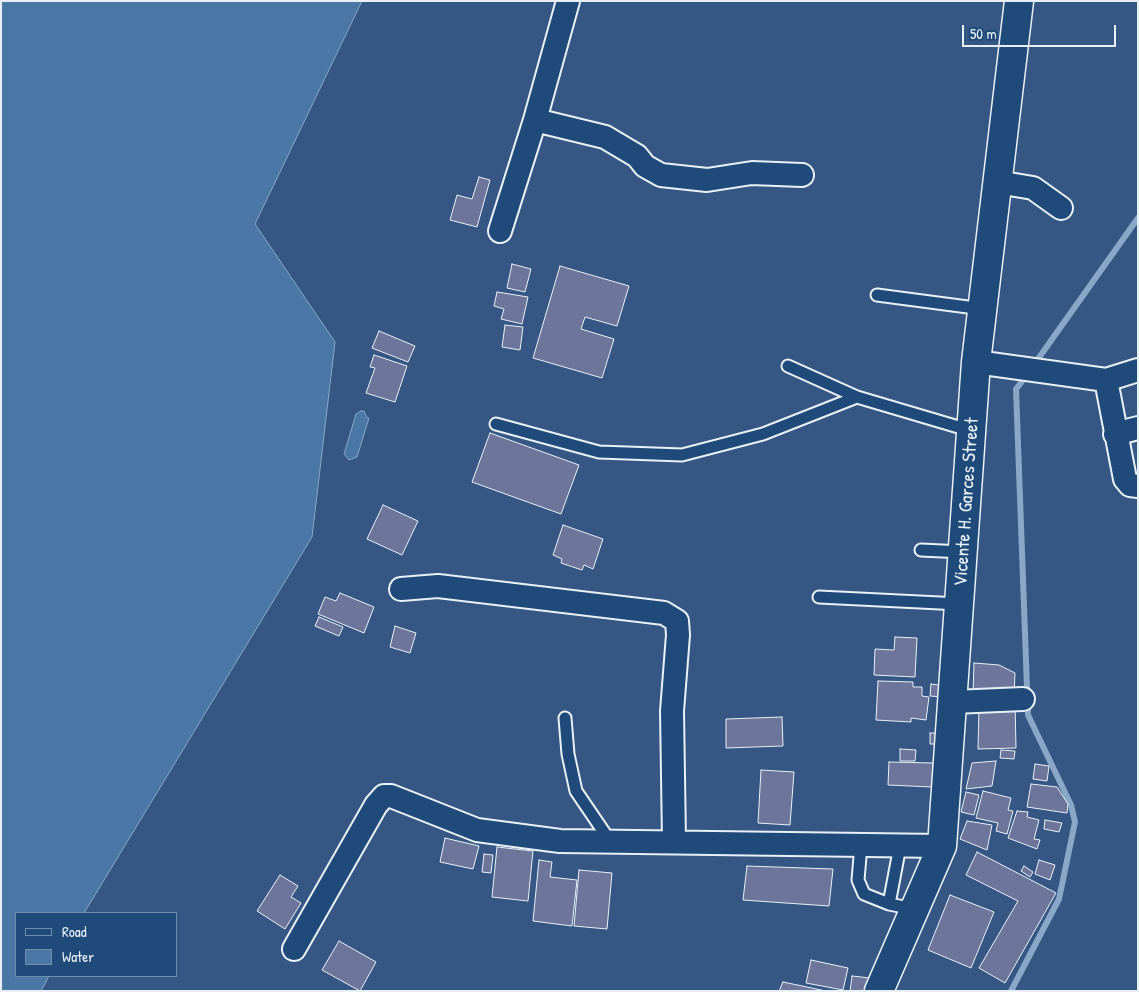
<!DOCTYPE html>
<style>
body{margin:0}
#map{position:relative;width:1139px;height:992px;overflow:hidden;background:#365784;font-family:"Patrick Hand",sans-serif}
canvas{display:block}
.frame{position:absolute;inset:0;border:2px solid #e8f1f8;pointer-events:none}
.legend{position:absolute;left:15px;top:912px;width:162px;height:65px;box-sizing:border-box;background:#1f4a7a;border:1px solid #6f8dac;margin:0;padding:6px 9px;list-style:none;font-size:15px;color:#e8f1f8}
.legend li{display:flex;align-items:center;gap:10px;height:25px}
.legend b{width:25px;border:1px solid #6f8dac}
.scale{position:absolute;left:962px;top:25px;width:154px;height:22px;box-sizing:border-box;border:2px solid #e8f1f8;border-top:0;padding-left:6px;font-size:15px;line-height:18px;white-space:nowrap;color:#e8f1f8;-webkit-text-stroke:4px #1f4a7a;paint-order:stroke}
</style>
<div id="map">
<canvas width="1139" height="992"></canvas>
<div class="frame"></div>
<ul class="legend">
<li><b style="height:6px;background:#1f4a7a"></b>Road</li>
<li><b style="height:14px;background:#4a77a6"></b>Water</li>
</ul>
<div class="scale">50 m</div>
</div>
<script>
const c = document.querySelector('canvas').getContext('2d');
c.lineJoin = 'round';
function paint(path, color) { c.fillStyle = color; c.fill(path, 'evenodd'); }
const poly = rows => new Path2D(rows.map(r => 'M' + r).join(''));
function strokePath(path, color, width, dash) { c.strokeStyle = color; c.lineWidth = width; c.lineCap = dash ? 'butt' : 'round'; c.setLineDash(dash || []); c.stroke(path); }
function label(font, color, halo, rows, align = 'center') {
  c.font = font + ' "Patrick Hand",sans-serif'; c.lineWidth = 4; c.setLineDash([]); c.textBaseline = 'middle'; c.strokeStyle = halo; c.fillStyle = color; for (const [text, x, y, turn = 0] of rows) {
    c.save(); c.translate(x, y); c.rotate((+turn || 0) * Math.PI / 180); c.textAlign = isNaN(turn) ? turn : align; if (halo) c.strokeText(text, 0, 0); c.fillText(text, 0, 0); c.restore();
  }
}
const water = poly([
 [1,1,362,1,255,224,335,342,312,537,84,913,16,913,16,976,49,976,41,991,1,991,1,1],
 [361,411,364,411,367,418,369,418,357,457,349,460,344,454,356,414,361,411]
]);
const stream = poly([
 [1038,359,1138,218],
 [1011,991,1059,899,1075,822,1071,805,1028,715,1016,389,1027,375]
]);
const building = poly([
 [479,177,490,180,477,227,450,220,457,195,472,199,479,177],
 [512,264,531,269,525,292,507,288,512,264],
 [560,266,629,286,617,326,585,317,581,329,614,339,602,378,533,358,560,266],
 [497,292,528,297,522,324,501,319,504,309,494,306,497,292],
 [505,325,523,327,520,350,502,347,505,325],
 [379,331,415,346,408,362,372,348,379,331],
 [374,355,407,366,395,402,366,393,375,368,370,367,374,355],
 [490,433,579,465,561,514,472,482,490,433],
 [383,505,418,521,402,555,367,539,383,505],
 [563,525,603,539,593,569,584,565,582,570,561,563,562,559,553,555,563,525],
 [340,593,374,607,364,633,318,614,325,597,336,601,340,593],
 [319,617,343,627,339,636,315,626,319,617],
 [395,626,416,633,410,653,390,647,395,626],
 [895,637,917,638,915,677,874,675,875,649,894,650,895,637],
 [974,663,999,665,1015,673,1014,696,973,695,974,663],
 [878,681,913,682,913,687,922,687,922,696,929,697,926,720,911,718,911,722,876,720,878,681],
 [931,684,945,686,944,697,930,696,931,684],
 [1015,702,1016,748,978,749,979,709,1015,702],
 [782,717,783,746,726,748,726,719,782,717],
 [930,733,937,733,936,744,930,744,930,733],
 [900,749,916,750,915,761,900,761,900,749],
 [1001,750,1015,751,1014,759,1000,758,1001,750],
 [996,761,992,786,966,789,972,763,996,761],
 [889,762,933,763,932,787,888,785,889,762],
 [1035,764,1049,766,1047,781,1033,779,1035,764],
 [761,770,794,772,790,825,758,823,761,770],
 [1031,784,1057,787,1068,804,1067,813,1027,807,1031,784],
 [983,791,1011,798,1008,810,1013,811,1007,834,996,831,998,823,976,818,983,791],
 [966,792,979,795,974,815,961,812,966,792],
 [1017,811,1028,812,1027,817,1039,820,1034,839,1040,840,1037,849,1008,838,1017,811],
 [1045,820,1062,823,1059,832,1044,829,1045,820],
 [967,821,992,825,987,850,960,839,967,821],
 [445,838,479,846,473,869,440,862,445,838],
 [497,847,533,851,528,901,492,897,497,847],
 [977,852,1056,893,1005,983,979,968,1018,901,966,875,977,852],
 [484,854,493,855,491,873,482,872,484,854],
 [539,860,552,862,550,877,577,880,572,926,533,921,539,860],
 [1039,860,1055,865,1050,880,1035,874,1039,860],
 [747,866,833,869,829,906,743,900,747,866],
 [1024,866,1033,872,1030,877,1021,871,1024,866],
 [579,870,612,873,607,929,574,926,579,870],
 [280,875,298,886,291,897,301,903,285,929,257,911,280,875],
 [950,895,994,912,971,968,928,950,950,895],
 [339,941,376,962,360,991,322,970,339,941],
 [811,960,848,968,843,990,806,983,811,960],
 [852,976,870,978,868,991,850,991,852,976],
 [783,982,826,991,779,991,783,982]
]);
const service = poly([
 [877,295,983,309],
 [788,366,857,397,972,431],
 [496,424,599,452,682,455,763,434,857,397],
 [921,550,963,552],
 [819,597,960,604],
 [565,718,568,754,576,791,610,841],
 [861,845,858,880,864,894,889,904,914,909],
 [889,904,900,846]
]);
const minor = poly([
 [535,120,568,1],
 [997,182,1033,188,1061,208],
 [500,231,535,120,605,137,637,156,645,166,661,175,707,180,752,173,802,175],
 [976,362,1106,380,1138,370],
 [1106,380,1125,479,1130,485,1138,486],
 [1115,434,1138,428],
 [401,589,438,586,664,613,677,621,678,635,672,711,674,841],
 [953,702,1023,699],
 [294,949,376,805,384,796,391,796,477,830,560,841,942,846]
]);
const tertiary = poly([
 [879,991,942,846,976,362,1019,1]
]);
const streetNames = [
 ["Vicente H. Garces Street",967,502,-86]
];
paint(water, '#4a77a6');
strokePath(water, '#89a8c7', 1);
strokePath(stream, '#89a8c7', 6);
paint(building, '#6d759b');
strokePath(building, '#e8f1f8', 1);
strokePath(service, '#e8f1f8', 15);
strokePath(minor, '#e8f1f8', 26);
strokePath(tertiary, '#e8f1f8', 31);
strokePath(service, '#1f4a7a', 11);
strokePath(minor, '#1f4a7a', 22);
strokePath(tertiary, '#1f4a7a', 28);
label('19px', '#e8f1f8', '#1f4a7a', streetNames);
</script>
